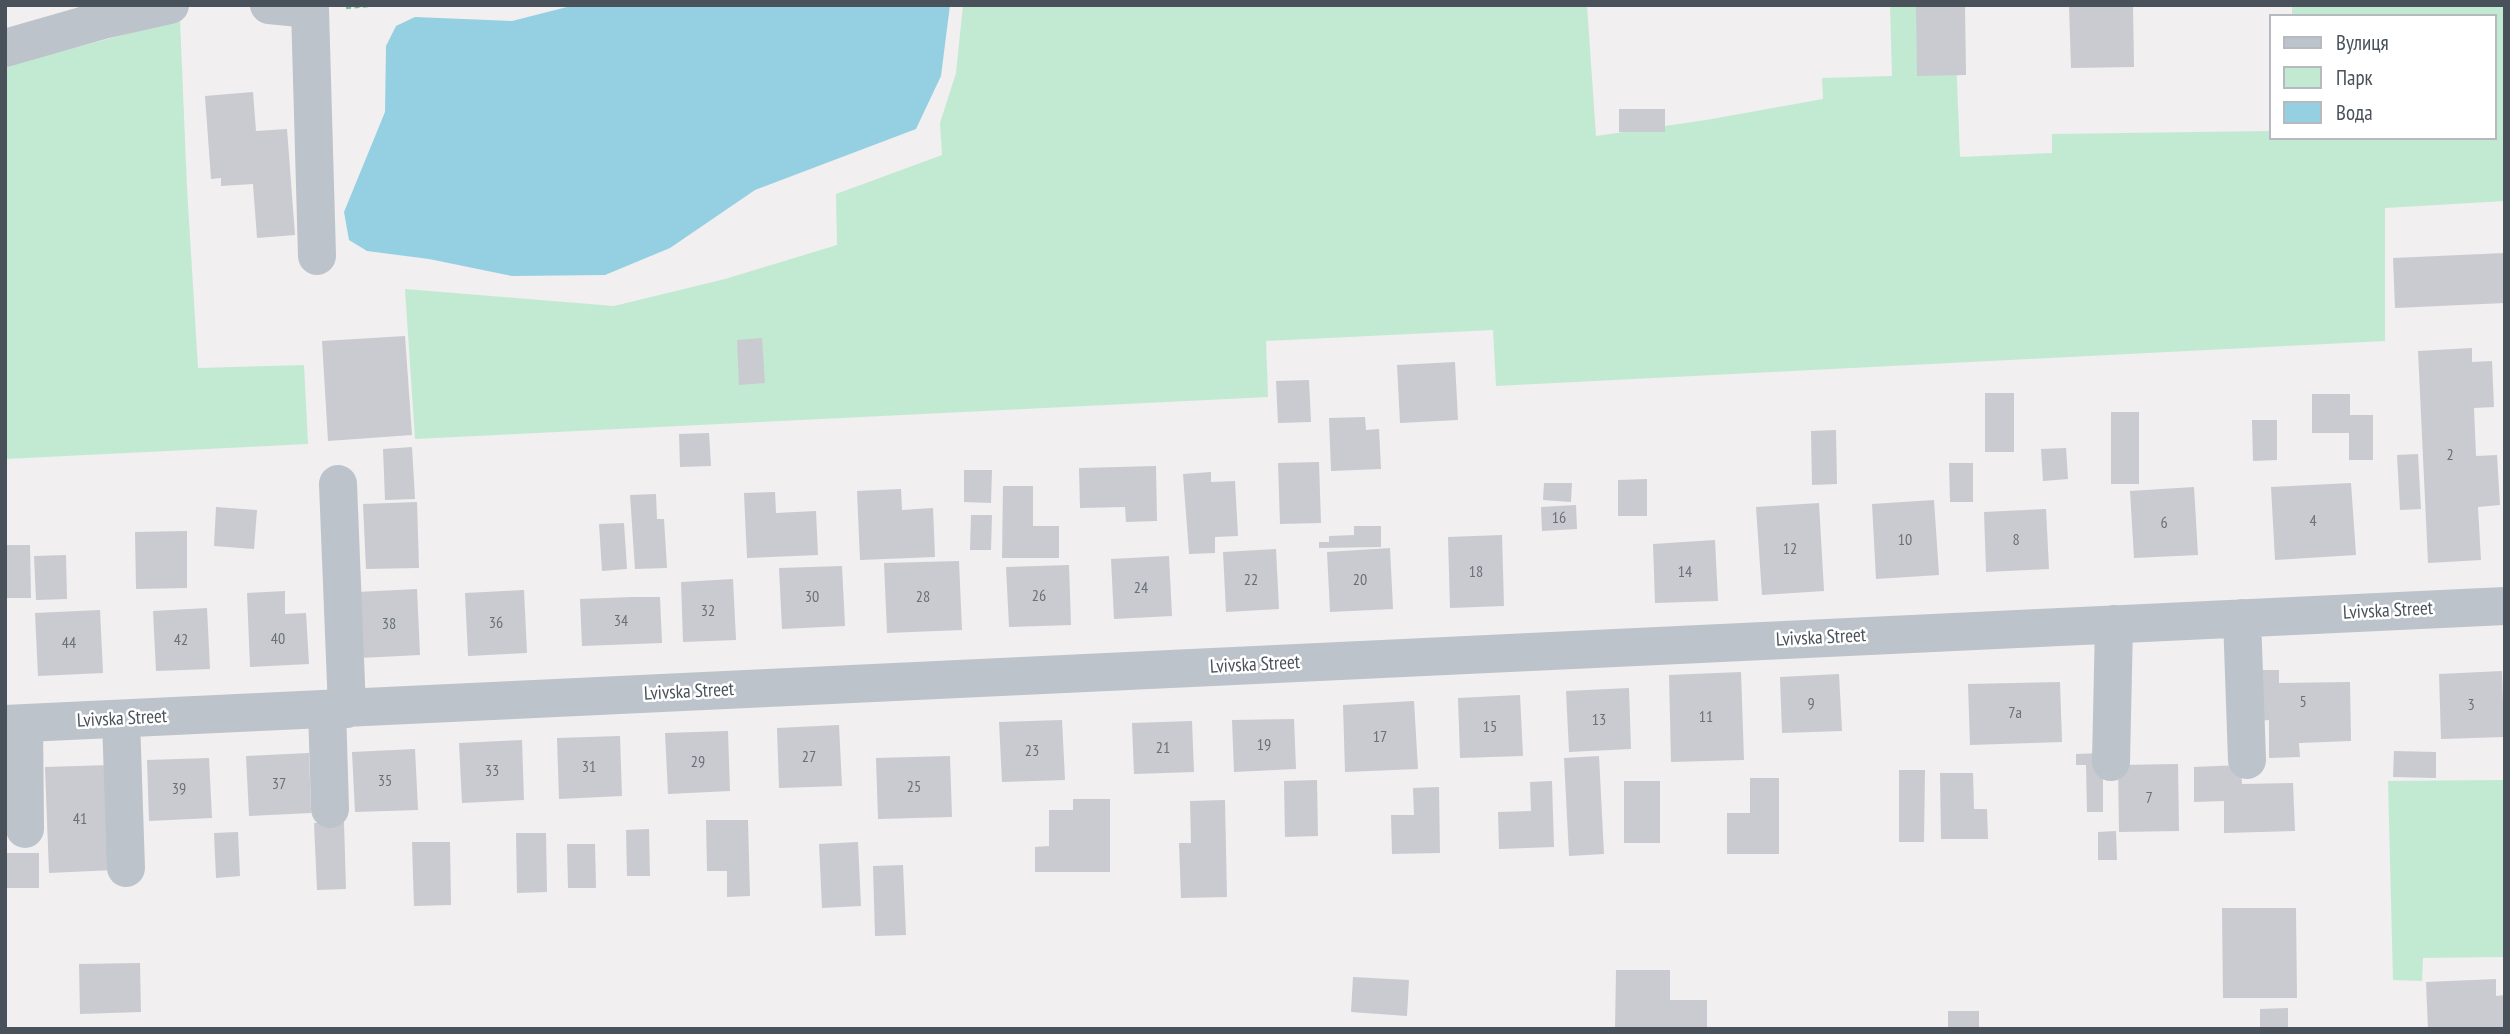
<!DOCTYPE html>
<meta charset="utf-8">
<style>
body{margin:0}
#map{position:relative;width:2510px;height:1034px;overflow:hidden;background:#f1efef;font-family:"PT Sans Narrow",sans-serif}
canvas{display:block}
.frame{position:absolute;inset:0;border:7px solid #49515a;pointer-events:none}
.legend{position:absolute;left:2269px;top:14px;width:228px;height:126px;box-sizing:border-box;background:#fff;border:2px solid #b6b9bd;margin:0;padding:9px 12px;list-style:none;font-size:21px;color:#49515a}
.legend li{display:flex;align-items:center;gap:14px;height:35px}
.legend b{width:35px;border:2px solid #b6b9bd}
</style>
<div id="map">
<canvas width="2510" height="1034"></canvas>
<div class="frame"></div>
<ul class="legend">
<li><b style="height:9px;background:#bcc3ca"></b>Вулиця</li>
<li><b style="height:19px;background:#c2ead2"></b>Парк</li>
<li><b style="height:19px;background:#94d0e2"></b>Вода</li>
</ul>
</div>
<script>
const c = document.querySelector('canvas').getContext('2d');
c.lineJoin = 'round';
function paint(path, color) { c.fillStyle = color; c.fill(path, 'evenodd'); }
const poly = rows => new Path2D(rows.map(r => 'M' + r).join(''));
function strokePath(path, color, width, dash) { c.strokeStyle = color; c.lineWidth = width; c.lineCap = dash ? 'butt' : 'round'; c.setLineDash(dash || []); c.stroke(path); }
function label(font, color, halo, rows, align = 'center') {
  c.font = font + ' "PT Sans Narrow",sans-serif'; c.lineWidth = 5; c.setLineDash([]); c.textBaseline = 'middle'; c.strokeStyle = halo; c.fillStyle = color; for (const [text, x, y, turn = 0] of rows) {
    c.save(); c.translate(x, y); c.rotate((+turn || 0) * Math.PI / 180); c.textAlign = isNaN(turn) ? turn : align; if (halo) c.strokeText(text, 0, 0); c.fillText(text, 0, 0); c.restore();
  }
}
const green = poly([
 [963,5,1587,5,1596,136,1706,120,1823,99,1822,78,1892,76,1890,5,1954,5,1960,157,2052,153,2052,134,2270,131,2270,138,2494,138,2494,16,2292,16,2292,5,2505,5,2505,201,2385,208,2385,341,1496,386,1493,330,1266,341,1268,397,415,439,405,289,614,306,725,279,837,245,836,194,942,155,940,123,956,73],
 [180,20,187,188,198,368,304,365,308,444,5,459,5,66],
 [2505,780,2505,968,2503,957,2423,958,2422,981,2393,980,2388,781]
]);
const water = poly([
 [575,5,950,5,941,76,916,129,755,190,670,248,605,275,512,276,429,259,367,251,349,240,344,212,385,112,386,46,396,26,415,17,512,21]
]);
const building = poly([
 [1916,5,1965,5,1966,75,1917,76],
 [2069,5,2133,5,2134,67,2071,68],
 [253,92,256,131,287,129,295,235,257,238,253,184,221,186,221,178,211,179,205,96],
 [1619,109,1665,109,1665,132,1619,132],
 [2505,253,2505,303,2395,308,2393,258],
 [405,336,412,435,328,441,322,341],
 [762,338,765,383,739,385,737,340],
 [2472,348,2472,362,2492,361,2494,407,2474,408,2476,456,2497,455,2500,505,2478,507,2481,560,2428,563,2418,351],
 [1455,362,1458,420,1400,423,1397,365],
 [1309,380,1311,422,1278,423,1276,381],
 [1985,393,2014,393,2014,452,1985,452],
 [2312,394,2350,394,2350,415,2373,415,2373,460,2349,460,2349,433,2312,433],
 [2111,412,2139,412,2139,484,2111,484],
 [1365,417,1366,430,1379,429,1381,469,1331,471,1329,418],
 [2252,420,2277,420,2277,460,2253,461],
 [1836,430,1837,484,1812,485,1811,431],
 [709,433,711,466,680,467,679,434],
 [412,447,415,499,385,500,383,449],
 [2066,448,2068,479,2043,481,2041,449],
 [2418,454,2421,509,2400,510,2397,455],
 [1319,462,1321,523,1280,524,1278,463],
 [1949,463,1973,463,1973,502,1950,502],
 [1156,466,1157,521,1126,522,1125,507,1080,508,1079,468],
 [964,470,992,470,991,503,964,502],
 [1211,472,1211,482,1235,481,1238,536,1215,537,1215,553,1189,554,1183,474],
 [1647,479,1647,516,1618,516,1618,480],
 [1544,483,1572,483,1571,502,1543,500],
 [2351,483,2356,555,2275,560,2271,487],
 [1003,486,1033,486,1033,526,1059,526,1059,558,1002,558],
 [2194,487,2198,555,2134,558,2130,491],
 [901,489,902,510,933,508,935,557,860,560,857,491],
 [775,492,776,513,816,511,818,555,747,558,744,493],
 [656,494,657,519,664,519,667,568,635,569,630,495],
 [1934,500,1939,575,1876,579,1872,504],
 [417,502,419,568,366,569,363,504],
 [1819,503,1824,591,1762,595,1756,507],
 [1576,505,1577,529,1542,531,1541,507],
 [216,507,257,510,254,549,214,546],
 [2046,509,2049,569,1986,572,1984,512],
 [971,515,992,515,991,550,970,550],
 [624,523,627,569,602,571,599,524],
 [1354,526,1381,526,1381,547,1319,548,1319,542,1329,542,1329,536,1354,535],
 [187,531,187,588,136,589,135,532],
 [1502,535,1504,606,1450,608,1448,537],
 [1715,540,1718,601,1655,603,1653,544],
 [5,545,30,545,31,598,5,598],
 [1390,548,1393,609,1330,612,1327,552],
 [1276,549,1279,609,1226,612,1223,552],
 [66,555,67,599,36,600,34,556],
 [1169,556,1172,616,1114,619,1111,559],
 [959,561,962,630,887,633,884,563],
 [1069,565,1071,625,1009,627,1006,567],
 [842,566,845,626,782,629,779,568],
 [733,579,736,640,683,642,681,582],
 [417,589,420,655,360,658,357,592],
 [524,590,527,653,468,656,465,593],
 [285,591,285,614,306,613,309,664,250,667,247,593],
 [632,597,660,597,662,643,582,646,580,599],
 [207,608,210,669,156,671,153,611],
 [100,610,103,673,38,676,35,613],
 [2256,670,2279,670,2279,683,2350,682,2351,741,2299,743,2300,757,2269,758,2269,720,2257,721],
 [2502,671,2504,737,2441,739,2439,674],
 [1741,672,1744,760,1671,762,1669,675],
 [1839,674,1842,731,1782,733,1780,677],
 [2060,682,2062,742,1970,745,1968,684],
 [1629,688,1631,749,1569,752,1566,691],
 [1520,695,1523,756,1460,758,1458,698],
 [1414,701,1418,769,1345,772,1343,705],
 [1294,719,1296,769,1234,772,1232,720],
 [1062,720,1065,780,1002,782,999,722],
 [1192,721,1194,772,1134,774,1132,723],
 [839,725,842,786,779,788,777,728],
 [728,731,730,791,668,794,665,733],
 [620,736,622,796,559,799,557,738],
 [522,740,524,800,462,803,459,743],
 [415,749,418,810,355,812,352,752],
 [2394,751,2436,752,2436,778,2393,777],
 [309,753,311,813,249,816,246,756],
 [2103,753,2103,812,2087,812,2086,765,2076,765,2076,754],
 [950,756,952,817,878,819,876,758],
 [1599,756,1604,854,1569,856,1564,758],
 [209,758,212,818,149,821,147,760],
 [2178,764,2179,831,2119,832,2118,765],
 [110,765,114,870,49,873,45,767],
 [2241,765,2242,784,2293,783,2295,831,2224,833,2224,801,2194,802,2194,767],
 [1899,770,1925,770,1924,842,1899,842],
 [1940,773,1973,773,1974,809,1987,809,1988,839,1941,839],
 [1750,778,1779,778,1779,854,1727,854,1727,813,1750,813],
 [1317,780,1318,836,1285,837,1284,781],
 [1552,781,1554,847,1499,849,1498,812,1531,811,1530,782],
 [1624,781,1660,781,1660,843,1624,843],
 [1439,787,1440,853,1392,854,1391,815,1414,815,1413,788],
 [1073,799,1110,799,1110,872,1035,872,1035,847,1049,846,1049,810,1073,810],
 [1225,800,1227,897,1181,898,1179,843,1191,843,1190,801],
 [706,820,748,820,750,896,727,897,727,871,707,871],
 [344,822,346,889,317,890,314,823],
 [649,829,650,876,627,876,626,830],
 [2116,831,2117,860,2098,860,2098,832],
 [238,832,240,876,216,878,214,833],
 [516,833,546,833,547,892,517,893],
 [412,842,450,842,451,905,414,906],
 [858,842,861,906,822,908,819,844],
 [567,844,595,844,596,888,568,888],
 [5,853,39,853,39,888,5,888],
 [903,865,906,935,875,936,873,866],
 [2222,908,2296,908,2297,998,2223,998],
 [140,963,141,1012,80,1014,79,964],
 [1616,970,1670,970,1670,1000,1707,1000,1707,1029,1615,1029],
 [1353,977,1409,980,1407,1016,1351,1012],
 [2496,979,2496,996,2505,995,2505,1029,2428,1029,2426,982],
 [2288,1008,2288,1029,2260,1029,2260,1009],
 [1948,1011,1979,1011,1979,1029,1948,1029]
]);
const path = poly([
 [346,7,369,5]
]);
const minor = poly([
 [269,5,310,9,317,256],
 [5,48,103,20,170,5],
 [338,484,347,709],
 [2242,618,2247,760],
 [327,709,330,809],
 [121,719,126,868],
 [24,723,25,829],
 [5,724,2505,606],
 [2111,762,2114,624]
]);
const numberNames = [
 ["2",2450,455],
 ["16",1559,518],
 ["4",2313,521],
 ["6",2164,523],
 ["10",1905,540],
 ["8",2016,540],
 ["12",1790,549],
 ["18",1476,572],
 ["14",1685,572],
 ["22",1251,580],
 ["20",1360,580],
 ["24",1141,588],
 ["26",1039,596],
 ["30",812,597],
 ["28",923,597],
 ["32",708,611],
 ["34",621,621],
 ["36",496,623],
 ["38",389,624],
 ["40",278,639],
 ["42",181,640],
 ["44",69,643],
 ["5",2303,702],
 ["9",1811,704],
 ["3",2471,705],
 ["7а",2015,713],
 ["11",1706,717],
 ["13",1599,720],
 ["15",1490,727],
 ["17",1380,737],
 ["19",1264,745],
 ["21",1163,748],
 ["23",1032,751],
 ["27",809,757],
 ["29",698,762],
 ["31",589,767],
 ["33",492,771],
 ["35",385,781],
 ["37",279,784],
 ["25",914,787],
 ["39",179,789],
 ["7",2149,798],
 ["41",80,819]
];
const streetNames = [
 ["Lvivska Street",2388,611,-3],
 ["Lvivska Street",1821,638,-3],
 ["Lvivska Street",1255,665,-3],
 ["Lvivska Street",689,692,-3],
 ["Lvivska Street",122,719,-3]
];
paint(green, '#c2ead2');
paint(water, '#94d0e2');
paint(building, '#c9cbd1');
strokePath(path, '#7ec4a3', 4.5, [5, 3.5]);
strokePath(minor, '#bcc3ca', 38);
label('16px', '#697078', null, numberNames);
label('19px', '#49515a', '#fff', streetNames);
</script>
